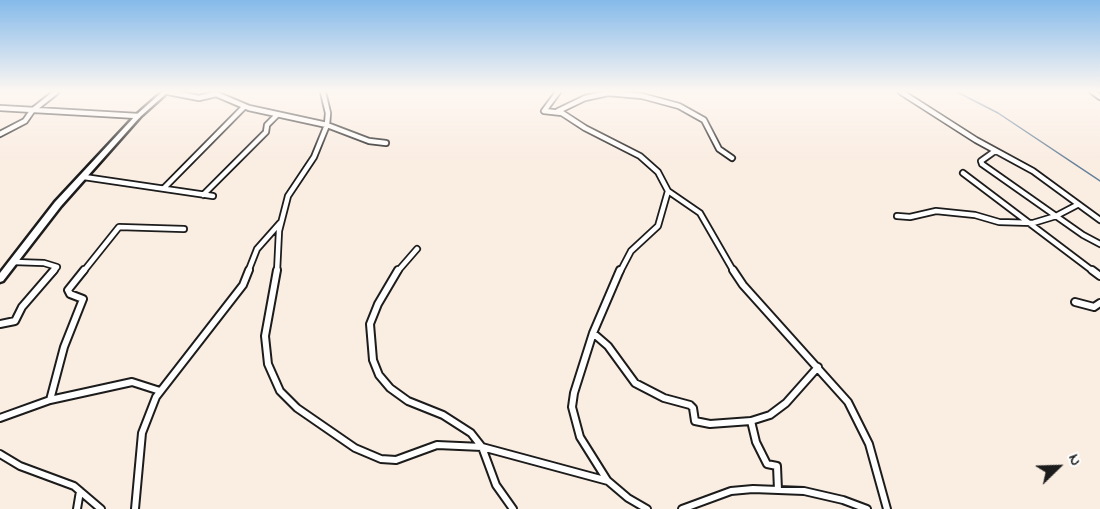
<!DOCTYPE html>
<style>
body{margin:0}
#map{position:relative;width:1100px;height:509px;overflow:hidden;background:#faede2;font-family:"Indie Flower",sans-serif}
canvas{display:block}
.north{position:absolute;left:1028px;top:437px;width:60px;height:60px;-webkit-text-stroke:4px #fff;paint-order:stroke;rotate:67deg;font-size:16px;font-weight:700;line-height:24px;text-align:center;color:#1c1c1c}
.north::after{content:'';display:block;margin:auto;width:21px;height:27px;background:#1c1c1c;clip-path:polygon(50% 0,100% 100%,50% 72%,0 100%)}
</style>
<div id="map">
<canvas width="1100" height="509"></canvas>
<div class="north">N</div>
</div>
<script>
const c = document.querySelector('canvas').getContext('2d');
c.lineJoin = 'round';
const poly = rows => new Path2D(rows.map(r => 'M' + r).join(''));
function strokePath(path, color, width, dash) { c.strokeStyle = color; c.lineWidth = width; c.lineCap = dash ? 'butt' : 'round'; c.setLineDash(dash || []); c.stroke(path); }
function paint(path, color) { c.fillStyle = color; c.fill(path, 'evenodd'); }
const stream = poly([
 [957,92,998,113,1100,181]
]);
const minorFar1 = poly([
 [168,92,199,98,216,94,249,108,327,125,369,141,386,143],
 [558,92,544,111,562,113,585,128,640,156,658,172,668,191,700,213,734,272],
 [901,92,976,140,1033,171,1100,220],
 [1093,92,1100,97],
 [0,108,138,116],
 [558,111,585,98,608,93,642,96,679,106,704,120,719,149,732,158],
 [0,134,25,121,32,111,56,92],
 [995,151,981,161,982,164,1083,235,1100,244],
 [963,173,1094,272],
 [84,177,213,196],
 [164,188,244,107],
 [203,195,266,132,267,125,277,115],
 [897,216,910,217,936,211,975,215,999,222,1033,223,1056,216,1077,205],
 [14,262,44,263,57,267,53,272],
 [83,272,119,227,184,229],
 [248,272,257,249,280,223],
 [277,272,279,231,288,196,314,157,327,125,328,113,323,92],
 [397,272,417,249],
 [620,272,631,251,658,226,668,191]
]);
const minor = poly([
 [277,270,265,336,268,364,280,391,297,408,355,448,381,459,396,460,437,445,482,447,608,481,628,498,647,509],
 [398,270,378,304,370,324,373,360,379,375,390,388,408,401,443,415,471,433,482,447,496,485,513,509],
 [733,270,743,285,848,402,869,444,887,509],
 [1092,270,1100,276],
 [1075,302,1094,307,1100,303],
 [0,324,15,321,22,307,54,270],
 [593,333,608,346,635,383,664,398,690,405,693,408,695,421,710,424,751,421,756,442,767,464,777,466,778,490],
 [50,400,132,382,160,391],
 [0,418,50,400,64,347,83,299,70,294,68,290,84,270],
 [751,421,770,415,786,403,818,367],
 [0,454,20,466,74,486,101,509],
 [607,480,580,437,572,407,574,393,593,333,620,270],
 [77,509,80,491],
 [135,509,142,433,156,397,243,285,249,270],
 [682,509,731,491,753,489,804,491,843,500,867,509]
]);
const secondary = poly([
 [162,92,168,92,140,117,61,206,3,281,0,282,0,273,55,202,136,115,162,92]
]);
strokePath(stream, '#63809a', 1.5);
strokePath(minorFar1, '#1c1c1c', 8);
strokePath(minor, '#1c1c1c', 10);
strokePath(secondary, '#1c1c1c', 5);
strokePath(minorFar1, '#fff', 4.5);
strokePath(minor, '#fff', 6);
paint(secondary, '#fff');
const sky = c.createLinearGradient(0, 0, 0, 163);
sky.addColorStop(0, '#85baea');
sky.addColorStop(0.56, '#fdf7f2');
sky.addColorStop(1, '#fdf7f200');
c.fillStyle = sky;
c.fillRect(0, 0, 1100, 163);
</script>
